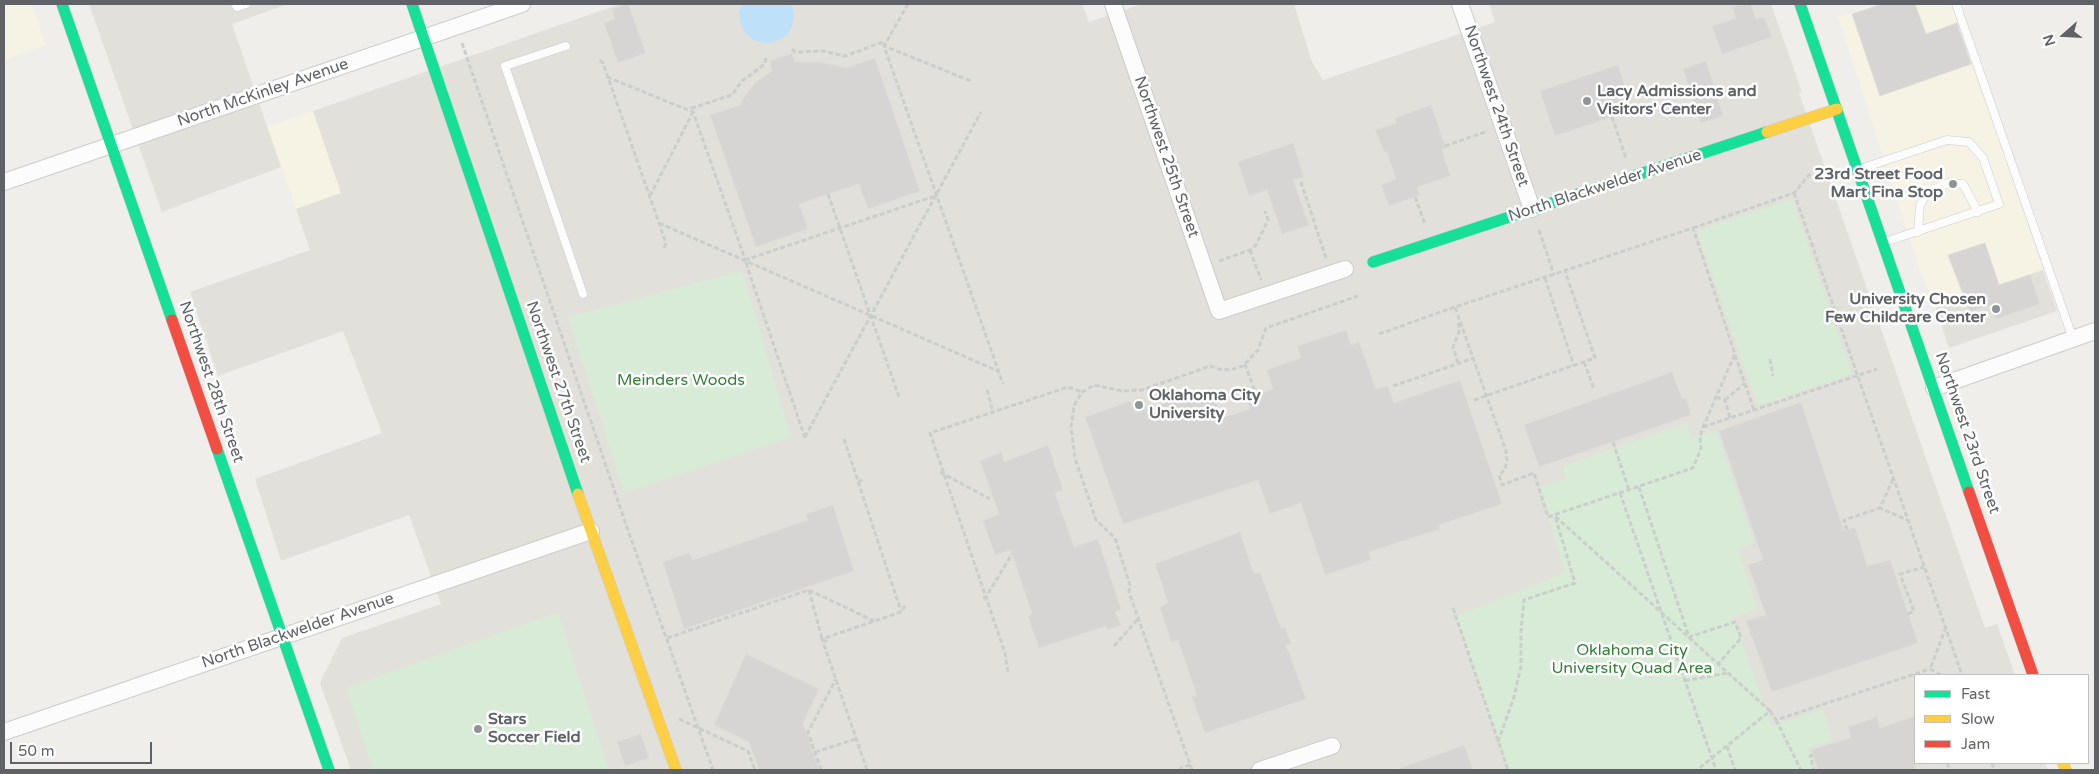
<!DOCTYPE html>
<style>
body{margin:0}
#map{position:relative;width:2099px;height:774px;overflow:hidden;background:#efeeea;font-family:"Varela Round",sans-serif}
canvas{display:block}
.frame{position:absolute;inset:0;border:5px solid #5f6368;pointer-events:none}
.legend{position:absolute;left:1914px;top:674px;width:175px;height:90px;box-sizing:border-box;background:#fff;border:1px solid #bfc1c3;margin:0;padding:6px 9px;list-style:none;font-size:15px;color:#5f6368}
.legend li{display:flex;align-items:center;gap:10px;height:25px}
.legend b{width:25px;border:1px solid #bfc1c3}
.north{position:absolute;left:2039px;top:10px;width:50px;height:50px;-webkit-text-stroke:4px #fff;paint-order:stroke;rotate:251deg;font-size:14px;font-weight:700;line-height:20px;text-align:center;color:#5f6368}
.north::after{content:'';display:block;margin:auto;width:18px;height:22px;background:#5f6368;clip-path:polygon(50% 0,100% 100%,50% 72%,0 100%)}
.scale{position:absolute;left:10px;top:742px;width:142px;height:22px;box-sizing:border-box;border:2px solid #5f6368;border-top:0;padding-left:6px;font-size:15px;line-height:18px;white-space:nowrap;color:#5f6368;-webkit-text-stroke:4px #fff;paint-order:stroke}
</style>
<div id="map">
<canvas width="2099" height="774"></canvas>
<div class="frame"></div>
<ul class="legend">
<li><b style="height:6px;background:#16e098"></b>Fast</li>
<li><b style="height:6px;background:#ffcf43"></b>Slow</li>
<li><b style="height:6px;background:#f24e42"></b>Jam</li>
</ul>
<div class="north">N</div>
<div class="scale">50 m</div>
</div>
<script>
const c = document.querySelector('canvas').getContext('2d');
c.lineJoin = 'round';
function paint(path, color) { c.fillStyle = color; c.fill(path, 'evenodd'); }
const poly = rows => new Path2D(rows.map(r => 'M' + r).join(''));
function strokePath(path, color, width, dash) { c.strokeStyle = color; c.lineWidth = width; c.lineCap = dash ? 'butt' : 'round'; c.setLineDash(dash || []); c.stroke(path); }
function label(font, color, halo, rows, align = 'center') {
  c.font = font + ' "Varela Round",sans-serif'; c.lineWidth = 5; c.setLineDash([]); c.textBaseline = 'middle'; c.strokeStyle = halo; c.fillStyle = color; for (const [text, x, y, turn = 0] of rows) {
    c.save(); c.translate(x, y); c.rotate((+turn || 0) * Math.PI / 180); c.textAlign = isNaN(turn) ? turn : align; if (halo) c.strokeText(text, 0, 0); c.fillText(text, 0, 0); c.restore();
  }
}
const commercial = poly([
 [4,4,31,4,46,45,4,60],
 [1878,4,1951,4,1988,106,2043,270,1935,306,1918,264,1838,17],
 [313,111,341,193,296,209,268,127]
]);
const education = poly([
 [89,4,288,4,232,24,281,167,162,212],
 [620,4,1082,4,1089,22,1142,4,1294,4,1312,62,1323,80,1495,22,1489,4,1771,4,1802,92,1799,93,1985,628,1997,624,2015,675,1915,675,1915,763,2045,763,2048,770,351,770,320,683,342,638,441,604,409,515,281,561,255,479,382,433,343,331,218,376,190,292,310,250,296,209,341,193,313,111],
 [2043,270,2057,311,1949,348,1935,306]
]);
const green = poly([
 [1792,199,1852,374,1758,406,1697,231],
 [742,271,791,437,624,493,568,317],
 [1687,423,1691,439,1716,430,1754,543,1738,549,1758,610,1733,617,1772,726,1823,709,1832,740,1808,748,1816,770,1508,770,1456,616,1564,573,1541,487,1566,479,1563,466],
 [558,612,609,770,373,770,346,688]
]);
const water = poly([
 [742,4,791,4,794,12,792,27,787,35,775,42,765,43,753,40,744,32,740,22,739,13]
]);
const building = poly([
 [628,4,646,53,618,63,604,23,615,19,612,9,628,4],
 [1741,4,1751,4,1756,19,1764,17,1772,37,1722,54,1712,26,1736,18,1732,7,1741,4],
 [1882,4,1915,4,1926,34,1957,23,1971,64,1880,96,1852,14,1882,4],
 [792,53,795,62,820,62,846,68,875,58,920,191,868,209,859,184,828,194,799,204,808,229,756,247,710,115,740,105,746,94,755,83,772,71,770,61,792,53],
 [1706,61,1723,116,1701,123,1683,69,1706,61],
 [1618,65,1633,110,1555,136,1540,91,1618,65],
 [1431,105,1446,148,1442,150,1450,176,1417,187,1420,195,1389,206,1381,185,1396,179,1387,152,1385,153,1375,130,1397,123,1395,118,1431,105],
 [1293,143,1304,177,1293,180,1309,225,1282,234,1267,190,1249,196,1238,162,1293,143],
 [1985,243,1999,285,2030,275,2040,304,1996,319,1991,305,1970,312,1948,255,1985,243],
 [1346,330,1351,345,1359,342,1376,389,1388,386,1394,403,1460,380,1502,504,1439,525,1440,529,1369,552,1371,560,1325,575,1301,503,1270,514,1258,480,1123,524,1085,417,1130,401,1135,413,1211,387,1221,418,1250,409,1246,399,1273,389,1267,370,1301,358,1297,346,1346,330],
 [1672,372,1682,399,1686,398,1691,415,1539,467,1524,425,1672,372],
 [1801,402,1844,531,1855,527,1867,566,1890,560,1918,643,1772,692,1746,621,1766,615,1748,565,1763,560,1719,431,1801,402],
 [1048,445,1063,490,1055,493,1074,547,1098,539,1121,609,1115,612,1121,625,1107,630,1106,626,1039,648,1028,616,1032,614,1011,550,995,555,983,521,999,514,980,461,1001,452,1004,462,1048,445],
 [833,505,854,571,684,629,663,562,689,553,693,560,808,520,806,514,833,505],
 [1240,532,1254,574,1260,572,1281,628,1285,627,1291,644,1286,645,1306,699,1205,733,1192,697,1197,696,1178,640,1171,642,1160,607,1168,603,1155,564,1240,532],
 [746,654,819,689,803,723,819,770,759,770,749,742,714,725,746,654],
 [1915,716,1915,770,1818,770,1811,750,1851,738,1848,727,1877,717,1880,728,1915,716],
 [641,734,649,758,625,766,617,742,641,734],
 [1464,745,1473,770,1400,770,1400,768,1464,745]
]);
const path = poly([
 [908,4,884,46,1003,384],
 [462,43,623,516,713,770],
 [792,49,795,52,823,51,845,56,883,42,884,46,971,81],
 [600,60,603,63,666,243,664,248],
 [607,77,693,112,745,259],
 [1612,117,1626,158],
 [1445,146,1488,131],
 [1301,182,1326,258],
 [1794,193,1962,675],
 [828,194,899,397],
 [650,196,693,112,692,108,732,95,742,81,765,64,766,57],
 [1415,197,1425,224],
 [659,223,998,371],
 [1693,228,1794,193,1810,174],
 [1539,230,1554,275],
 [1250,250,1261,280],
 [1219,261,1250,250,1256,245,1268,220,1265,211],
 [1545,278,1574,366],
 [1458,323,1460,329,1453,347,1458,363],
 [1379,334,1455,307,1693,228,1735,354,1703,427,1700,437,1701,448,1693,468,1548,517,1534,473,1502,485,1499,475,1505,470,1507,460,1506,451,1455,307],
 [1735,355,1754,410],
 [1770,359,1773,376],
 [1584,362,1594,389],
 [1245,364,1256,395],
 [1393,386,1474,358],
 [987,390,993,412],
 [1716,397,1725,400,1730,418],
 [1474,400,1595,358,1565,271],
 [1725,400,1745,383],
 [1703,427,1877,369],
 [805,437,981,112],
 [805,438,745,260,935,196],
 [844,439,901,611],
 [1613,442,1629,490],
 [940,472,990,499],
 [1893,479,1880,508,1907,520],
 [858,482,864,479],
 [1639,487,1689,637,1735,622,1741,638,1718,664],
 [1620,493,1716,770],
 [1847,530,1844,520,1880,508],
 [809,590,822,639,827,642],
 [983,598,986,597,1012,554],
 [1453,608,1508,770],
 [1908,614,1914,611,1900,574,1924,567],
 [667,638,809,590,874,621],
 [1114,646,1138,619],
 [1008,672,1005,653,930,433,1068,387,1082,392],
 [1941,675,1930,669,1945,630],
 [1685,681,1727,673],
 [1770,711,1776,720,1930,669],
 [679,719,748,751,755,770],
 [1776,720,1801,770],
 [1498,742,1514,697,1521,666,1521,630,1524,600,1575,583,1555,516,1770,711,1697,770],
 [1727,746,1735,770],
 [815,752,856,739],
 [1813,755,1810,756,1814,770],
 [1947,763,1950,770],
 [1992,763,1994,770],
 [821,770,808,732,836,679],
 [867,770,822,639,901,612,905,606],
 [1179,770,1182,767,1190,765],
 [1192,770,1129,592,1130,585,1115,538,1096,520,1075,458,1071,427,1074,406,1082,392,1094,385,1123,391,1142,390,1210,366,1222,370,1233,369,1243,366,1258,350,1266,328,1358,296]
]);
const lane = poly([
 [235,4,237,7,246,4],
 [1956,4,2073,339],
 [566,46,505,66,583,294],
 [1860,169,1947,140,1969,142,1983,158,1999,204,1885,242],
 [1918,232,1920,205,1928,192,1948,183,1963,184,1978,212]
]);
const street = poly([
 [1113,4,1219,311,1345,269],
 [1460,4,1532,209],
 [4,182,522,4],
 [1934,388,2095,331],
 [4,732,591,531],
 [1260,770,1332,746]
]);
const fast = poly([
 [62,4,172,320],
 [412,4,578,494],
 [1800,4,1969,492],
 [1373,262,1767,132],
 [217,449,329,770]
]);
const slow = poly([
 [1767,132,1837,109],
 [578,494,676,770],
 [2063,763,2066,770]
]);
const jam = poly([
 [172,320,217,449],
 [1969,492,2033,675]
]);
const markers = [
 [1587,101,5,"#919496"],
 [1953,184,5,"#919496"],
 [1996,309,5,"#919496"],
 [1139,405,5,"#919496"],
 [478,729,5,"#919496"]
];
const poiNames = [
 ["Lacy Admissions and",1597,92],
 ["Visitors' Center",1597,110],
 ["23rd Street Food",1943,175,"right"],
 ["Mart Fina Stop",1943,193,"right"],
 ["University Chosen",1986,300,"right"],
 ["Few Childcare Center",1986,318,"right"],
 ["Oklahoma City",1149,396],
 ["University",1149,414],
 ["Stars",488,720],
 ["Soccer Field",488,738]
];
const streetNames = [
 ["North McKinley Avenue",263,93,-19],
 ["Northwest 24th Street",1496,106,71],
 ["Northwest 25th Street",1166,157,71],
 ["North Blackwelder Avenue",1605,186,-18],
 ["Northwest 28th Street",211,382,71],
 ["Northwest 27th Street",558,382,71],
 ["Northwest 23rd Street",1967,433,71],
 ["North Blackwelder Avenue",298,631,-19]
];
const parkNames = [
 ["Meinders Woods",681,381],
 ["Oklahoma City",1632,651],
 ["University Quad Area",1632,669]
];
paint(commercial, '#f7f3e4');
paint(education, '#e2e0da');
paint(green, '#d8ebd6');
paint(water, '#bfe0f9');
paint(building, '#d6d5d3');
strokePath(building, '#deddd9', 1);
strokePath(lane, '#cbcccc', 9);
strokePath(street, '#cbcccc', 18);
strokePath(fast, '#cacacb', 12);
strokePath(slow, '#cacacb', 12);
strokePath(jam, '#cacacb', 12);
strokePath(path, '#cacfcc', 3, [5, 2.5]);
strokePath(lane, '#fdfcfc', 8);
strokePath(street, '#fdfcfc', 16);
strokePath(fast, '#16e098', 11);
strokePath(slow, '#ffcf43', 11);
strokePath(jam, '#f24e42', 11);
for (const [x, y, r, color] of markers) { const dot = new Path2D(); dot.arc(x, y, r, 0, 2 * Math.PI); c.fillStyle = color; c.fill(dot); strokePath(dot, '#fff', 2); }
label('bold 16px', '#5f6368', '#fff', poiNames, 'left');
label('16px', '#5f6368', '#fff', streetNames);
label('16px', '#348238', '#fff', parkNames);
</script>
